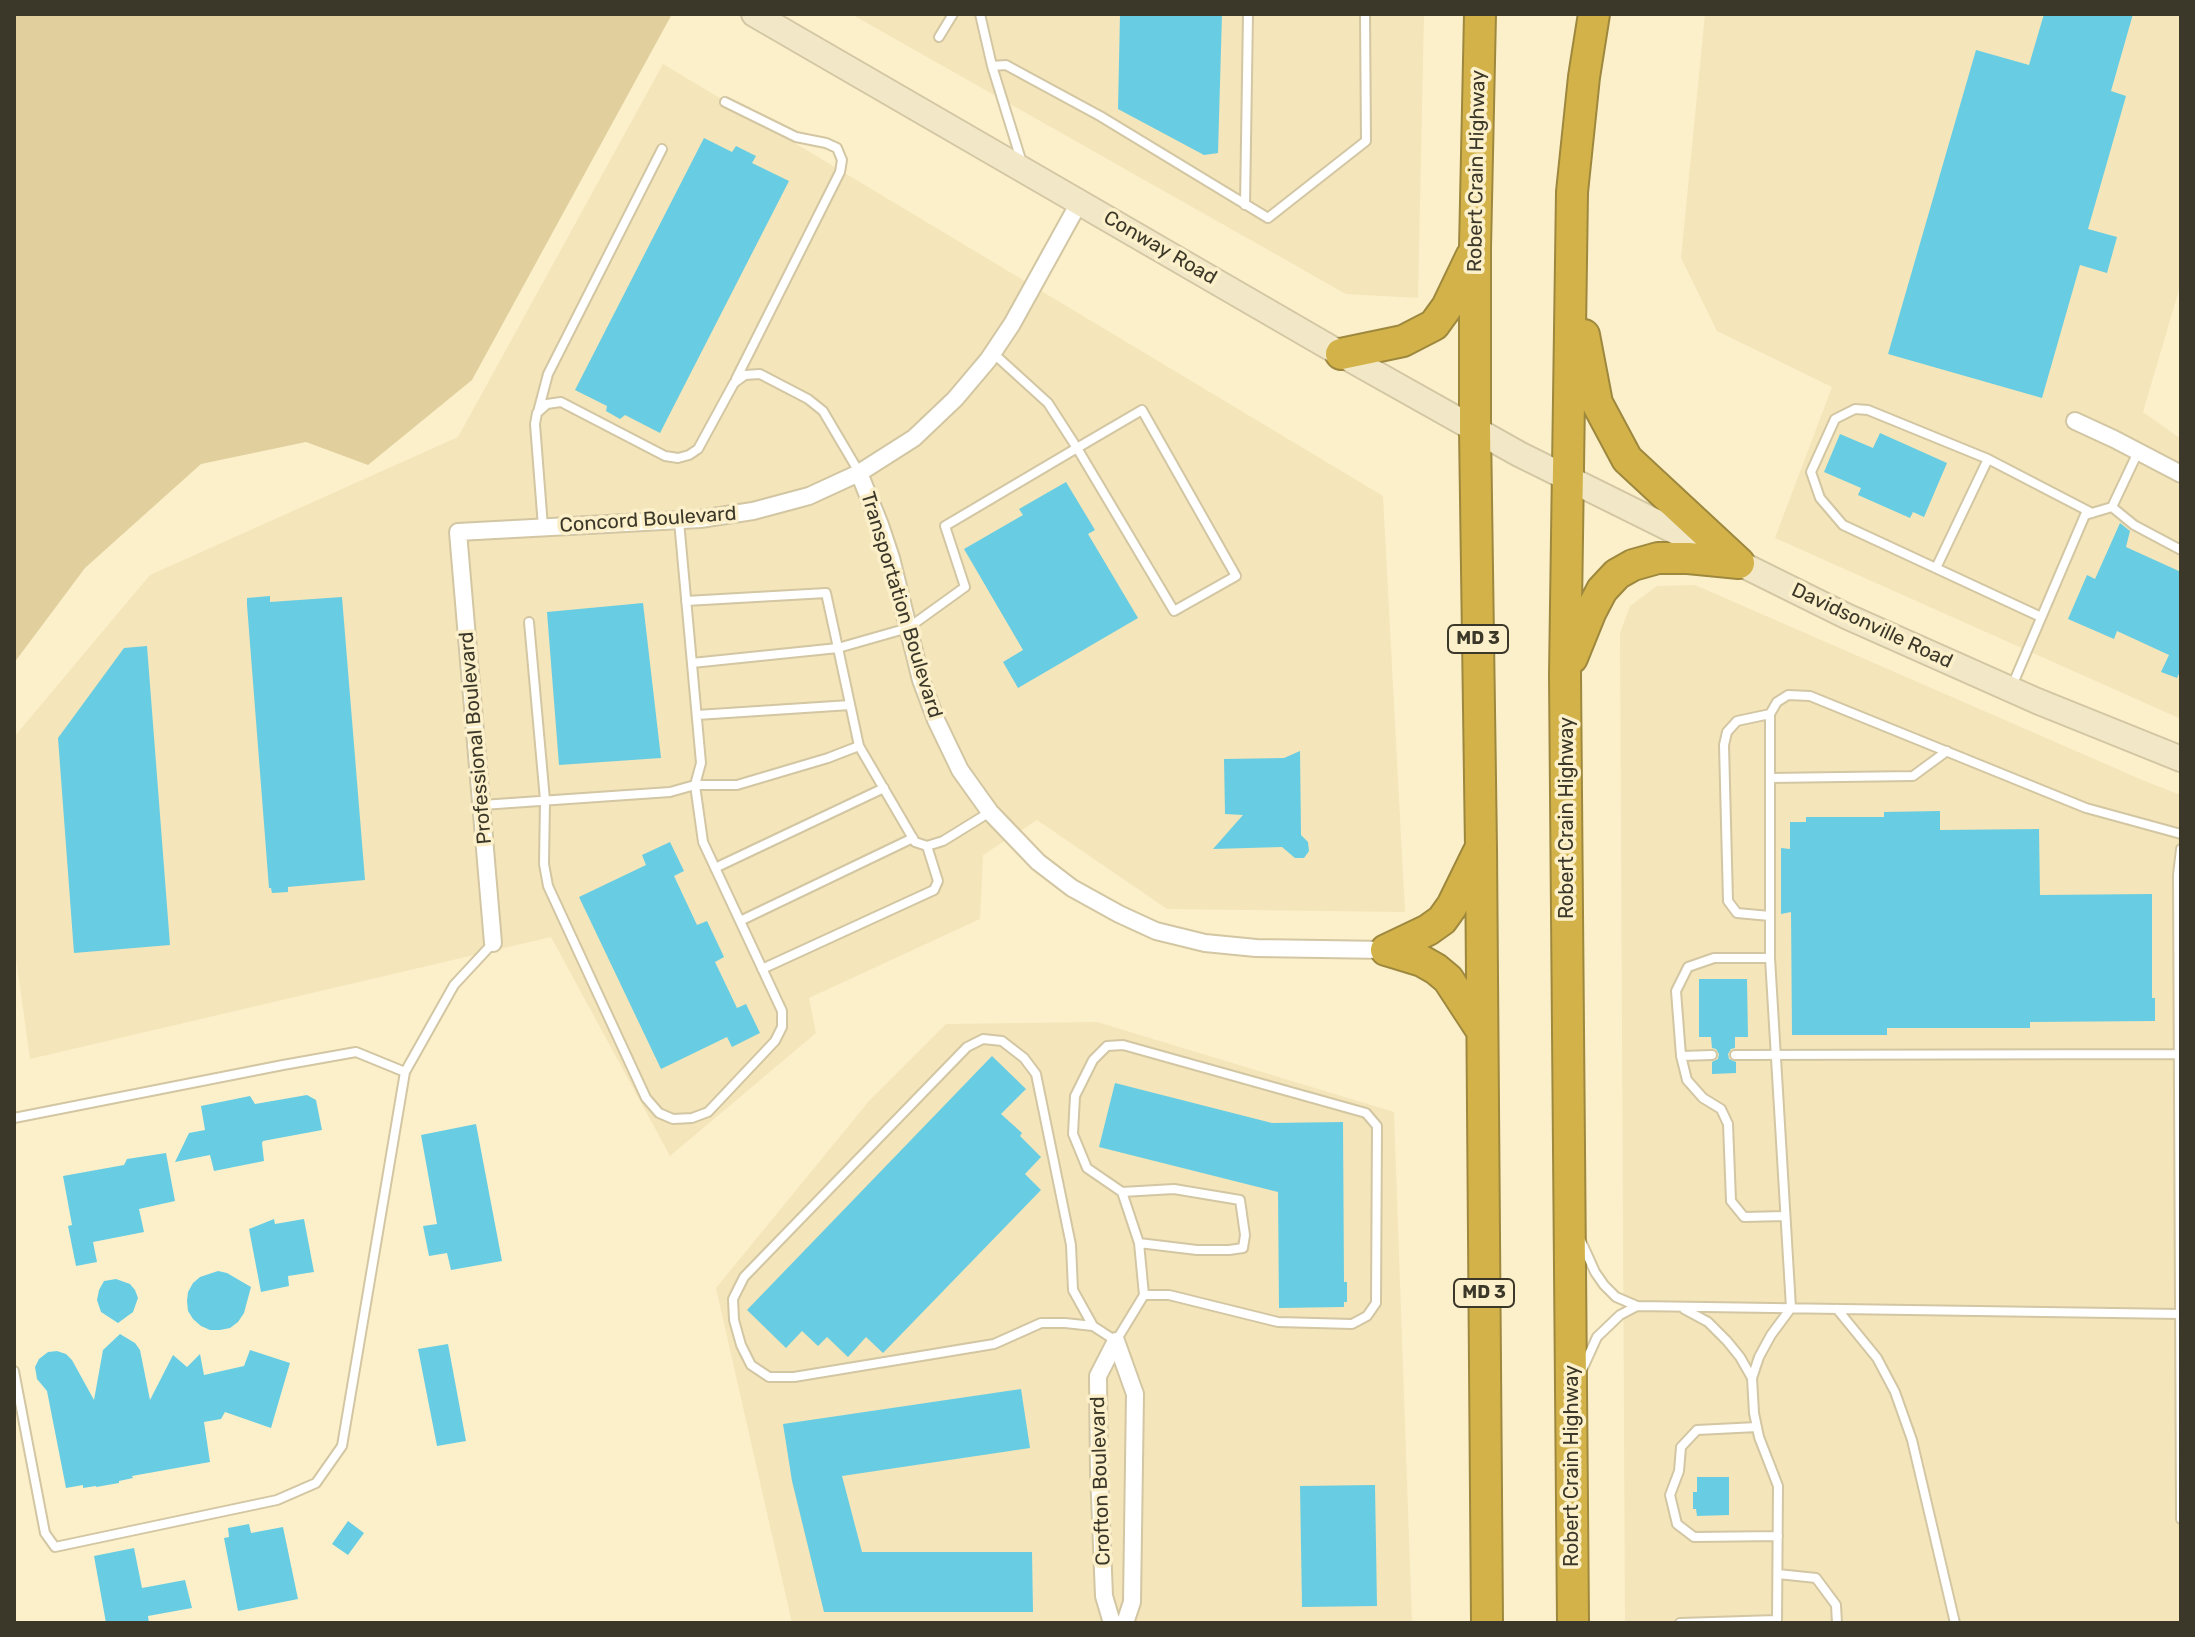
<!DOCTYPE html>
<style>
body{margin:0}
#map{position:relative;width:2195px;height:1637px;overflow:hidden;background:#fcf0cb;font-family:Rubik,sans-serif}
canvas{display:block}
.frame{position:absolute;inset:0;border:16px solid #3c3829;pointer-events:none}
</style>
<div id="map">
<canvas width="2195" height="1637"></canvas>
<div class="frame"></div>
</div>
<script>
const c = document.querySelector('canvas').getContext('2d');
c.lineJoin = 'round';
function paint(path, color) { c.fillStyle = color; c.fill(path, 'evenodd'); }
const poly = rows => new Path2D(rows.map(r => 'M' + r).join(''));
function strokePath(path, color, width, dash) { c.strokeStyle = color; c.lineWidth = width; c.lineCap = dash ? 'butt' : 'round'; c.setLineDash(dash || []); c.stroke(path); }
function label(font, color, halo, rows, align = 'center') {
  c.font = font + ' Rubik,sans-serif'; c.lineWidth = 7; c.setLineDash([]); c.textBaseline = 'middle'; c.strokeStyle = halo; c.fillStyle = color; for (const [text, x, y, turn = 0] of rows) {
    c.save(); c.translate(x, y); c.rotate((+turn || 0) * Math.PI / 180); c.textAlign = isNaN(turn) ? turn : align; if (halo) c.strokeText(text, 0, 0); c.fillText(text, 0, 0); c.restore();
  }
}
const built = poly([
 [851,14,1424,14,1418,298,1346,294],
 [1705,14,2181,14,2181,283,2143,412,2181,439,2181,719,1775,538,1832,387,1717,331,1681,258],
 [663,64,1383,496,1405,912,1167,909,1037,820,983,855,980,919,809,998,816,1033,670,1156,551,937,30,1059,14,944,14,737,150,575,458,437],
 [1695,585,2147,782,2181,795,2181,1623,1625,1623,1620,633,1630,606,1657,586],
 [1097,1022,1394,1112,1412,1623,792,1623,716,1288,869,1101,946,1024]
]);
const green = poly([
 [14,14,672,14,472,380,368,465,306,442,201,464,85,568,14,663]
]);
const building = poly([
 [1120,14,1222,14,1218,153,1204,155,1118,109],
 [2044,14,2133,14,2111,91,2126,96,2088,229,2117,237,2107,273,2080,265,2042,398,1888,354,1976,50,2029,65],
 [704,138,732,152,736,146,756,156,752,163,789,181,660,433,625,415,620,419,606,411,607,406,575,390],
 [1880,433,1947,463,1924,517,1913,512,1910,518,1858,495,1861,488,1824,472,1840,434,1873,448],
 [1066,482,1095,530,1088,534,1138,618,1018,688,1003,662,1023,650,964,549,1023,515,1019,509],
 [2120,523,2130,531,2126,547,2181,572,2181,669,2177,678,2161,672,2169,655,2117,631,2114,639,2068,619,2087,575,2095,579],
 [270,596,270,602,342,597,365,880,288,887,288,892,272,893,271,888,269,888,247,605,247,598],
 [643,603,661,758,559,765,547,612],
 [147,646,170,945,74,953,58,738,124,648],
 [1300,751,1301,835,1308,842,1309,851,1304,858,1295,858,1282,847,1213,849,1243,815,1225,814,1224,759,1284,758],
 [1940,811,1940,830,2039,829,2040,895,2152,894,2152,998,2155,998,2155,1021,2030,1022,2030,1028,1887,1028,1887,1035,1792,1035,1791,912,1781,914,1781,848,1790,849,1790,822,1806,822,1806,817,1884,817,1884,812],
 [670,842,684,871,674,876,697,925,707,921,724,957,715,962,737,1008,746,1004,760,1033,732,1047,727,1037,661,1069,579,897,646,865,642,855],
 [1699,979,1747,979,1748,1037,1735,1037,1735,1048,1731,1049,1728,1054,1729,1059,1736,1062,1736,1073,1712,1074,1712,1062,1718,1059,1719,1054,1716,1049,1712,1048,1711,1037,1699,1037],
 [992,1056,1026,1089,1001,1114,1022,1133,1020,1136,1041,1157,1025,1174,1041,1190,883,1353,866,1337,848,1357,827,1337,818,1346,802,1331,786,1348,747,1310],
 [1115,1083,1272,1123,1343,1122,1344,1282,1347,1282,1347,1302,1344,1302,1344,1307,1279,1308,1278,1192,1099,1147],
 [307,1095,316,1100,322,1130,263,1141,262,1143,264,1161,214,1171,210,1155,175,1162,189,1133,205,1130,201,1106,250,1096,255,1104],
 [476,1124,502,1261,451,1270,447,1253,429,1256,423,1226,437,1224,421,1135],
 [166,1153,175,1201,139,1209,144,1232,93,1242,97,1262,76,1266,68,1226,72,1225,63,1176,124,1165,127,1159],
 [274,1219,275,1224,304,1219,314,1272,288,1276,289,1286,261,1292,249,1229],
 [218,1271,227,1273,251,1287,244,1313,238,1322,230,1328,220,1330,210,1330,201,1326,193,1319,188,1311,187,1301,188,1292,193,1283,200,1277],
 [116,1279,130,1284,135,1290,138,1298,133,1312,118,1323,101,1312,97,1300,99,1290,104,1281],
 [120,1334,135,1343,140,1350,150,1400,173,1355,187,1367,200,1354,204,1375,244,1366,250,1350,290,1363,271,1428,225,1412,221,1419,204,1422,210,1462,132,1476,133,1478,119,1481,119,1483,96,1487,96,1486,83,1488,83,1485,66,1488,47,1391,37,1379,35,1367,39,1359,48,1352,57,1351,66,1354,72,1360,94,1400,103,1350],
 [448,1344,466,1441,437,1446,418,1349],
 [1021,1389,1030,1448,842,1476,862,1552,1032,1552,1033,1612,824,1612,792,1481,783,1424],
 [1697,1477,1729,1477,1729,1515,1697,1516,1696,1509,1693,1509,1693,1492,1697,1492],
 [1375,1485,1377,1606,1302,1607,1300,1486],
 [348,1521,364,1533,348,1555,332,1544],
 [249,1524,251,1533,283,1527,298,1599,238,1611,224,1538,229,1537,228,1528],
 [134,1548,142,1588,185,1580,192,1608,148,1616,149,1623,106,1623,94,1556]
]);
const lane = poly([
 [980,14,992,66,1022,163],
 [939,37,953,14],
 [992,66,1006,65,1028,77,1100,116,1268,218,1366,141,1365,14],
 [725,102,796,137,826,143,837,148,842,160,840,172,736,379],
 [1245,205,1248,14],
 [538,412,548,374,662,149],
 [1988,459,1868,410,1855,409,1835,419,1811,472,1820,498,1843,525,2041,617],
 [2112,507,2134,525,2181,550],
 [543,527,535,424,537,413,547,404,561,402,665,456,678,458,689,455,698,449,734,383,745,375,760,374,808,399,823,411,859,472],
 [1936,568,1988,459,2092,513],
 [686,601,826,593,838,648,692,663],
 [529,622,545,800,544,864,548,886,646,1098,659,1113,673,1119,692,1118,708,1112,775,1041,782,1027,782,1011,703,842,695,785,737,785,828,758,859,746],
 [2012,686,2085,515,2112,507,2138,452],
 [1770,714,1737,721,1727,732,1724,745,1728,901,1737,913,1770,916],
 [697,715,850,705],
 [1770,778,1913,776,1947,751],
 [482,805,670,792,695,785,701,763,679,521],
 [990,812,943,841,927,846,915,842,859,746,838,648,908,628,965,587,945,526,1077,448,1142,410,1236,576,1174,611,1077,448,1048,403,993,353],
 [2181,849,2178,875,2181,1519],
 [715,868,884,788],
 [740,921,913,838],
 [1770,958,1714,958,1688,967,1676,991,1681,1056,1687,1080,1703,1098,1721,1109,1728,1124,1731,1201,1744,1217,1784,1216],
 [762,969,934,890,938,881,927,846],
 [1735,1055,2179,1054],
 [1681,1056,1712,1055],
 [14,1118,283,1065,356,1052,405,1072],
 [1122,1192,1174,1189,1240,1200,1245,1235,1243,1248,1229,1250,1197,1250,1139,1243],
 [1581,1241,1595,1272,1604,1285,1616,1297,1637,1306,2180,1314],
 [1684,1309,1708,1322,1727,1341,1740,1357,1752,1378],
 [1837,1309,1877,1358,1895,1392,1912,1440,1955,1623],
 [1093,1326,1065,1323,1041,1323,994,1344,794,1377,769,1377,751,1365,741,1345,734,1320,733,1299,744,1277,967,1047,983,1039,1002,1041,1024,1058,1036,1074,1071,1245,1073,1290,1093,1326,1116,1341,1144,1295,1139,1243,1122,1192,1087,1168,1073,1134,1075,1096,1093,1060,1107,1046,1123,1045,1366,1113,1377,1126,1376,1303,1367,1316,1352,1324,1278,1322,1169,1295,1144,1295],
 [1582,1370,1597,1337,1620,1315,1637,1306],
 [14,1371,45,1533,55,1547,277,1500,316,1483,342,1446,405,1072,454,985,493,943],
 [1757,1427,1697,1430,1681,1447,1679,1471,1670,1495,1677,1524,1694,1537,1778,1536],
 [1778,1574,1816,1578,1836,1605,1837,1623],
 [1680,1623,1777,1620],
 [1777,1623,1778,1486,1759,1437,1754,1413,1752,1378,1759,1357,1771,1335,1791,1308,1770,958,1770,714,1777,702,1788,695,1810,696,2086,808,2181,834]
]);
const street = poly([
 [2075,421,2114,439,2181,474],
 [859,473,880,525,891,558,921,680,936,720,960,770,990,812,1038,862,1072,888,1119,914,1156,931,1205,943,1256,948,1386,950],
 [493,943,458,532,700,519,753,511,809,496,859,473,914,438,955,399,988,360,1012,324,1080,201],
 [1116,1341,1135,1394,1132,1602,1125,1623],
 [1112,1623,1104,1596,1099,1472,1098,1376,1116,1341]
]);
const secondary = poly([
 [754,14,1341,354,1519,454,1846,616,2037,701,2181,759]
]);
const highway = poly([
 [1480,14,1475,248,1475,429,1481,848,1487,1623],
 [1584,335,1597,403,1627,459,1739,563],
 [1341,354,1403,341,1434,325,1447,307,1471,257],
 [1572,658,1591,611,1602,590,1617,574,1633,565,1658,558,1688,558,1739,563],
 [1386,950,1428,930,1442,920,1452,906,1478,853],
 [1386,950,1422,961,1436,969,1448,979,1482,1031],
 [1573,1623,1565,675,1572,192,1584,77,1594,14]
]);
const shields = [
 [1478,639,60],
 [1484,1293,60]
];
const shieldNames = [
 ["MD 3",1478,639],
 ["MD 3",1484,1293]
];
const streetNames = [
 ["Robert Crain Highway",1477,171,-89],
 ["Conway Road",1160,248,30],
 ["Concord Boulevard",648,520,-4],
 ["Transportation Boulevard",901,605,73],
 ["Davidsonville Road",1872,626,25],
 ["Professional Boulevard",476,738,-95],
 ["Robert Crain Highway",1567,818,-90],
 ["Robert Crain Highway",1572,1466,-90],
 ["Crofton Boulevard",1101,1481,-92]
];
paint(built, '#f4e5ba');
paint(green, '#e1d09e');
paint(building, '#68cde2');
strokePath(lane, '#d2c6a3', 12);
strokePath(street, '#d2c6a3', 20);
strokePath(secondary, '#d2c6a3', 28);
strokePath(highway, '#9e883e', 34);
strokePath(lane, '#fff', 8);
strokePath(street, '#fff', 16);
strokePath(secondary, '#f2e8c8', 24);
strokePath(highway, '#d3b349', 30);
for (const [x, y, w] of shields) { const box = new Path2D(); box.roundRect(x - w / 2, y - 14, w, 28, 6); c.fillStyle = '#fcf0cb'; c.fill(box); strokePath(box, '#3c3829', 2); }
label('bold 18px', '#3c3829', null, shieldNames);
label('20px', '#3c3829', '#fcf0cb', streetNames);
</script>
